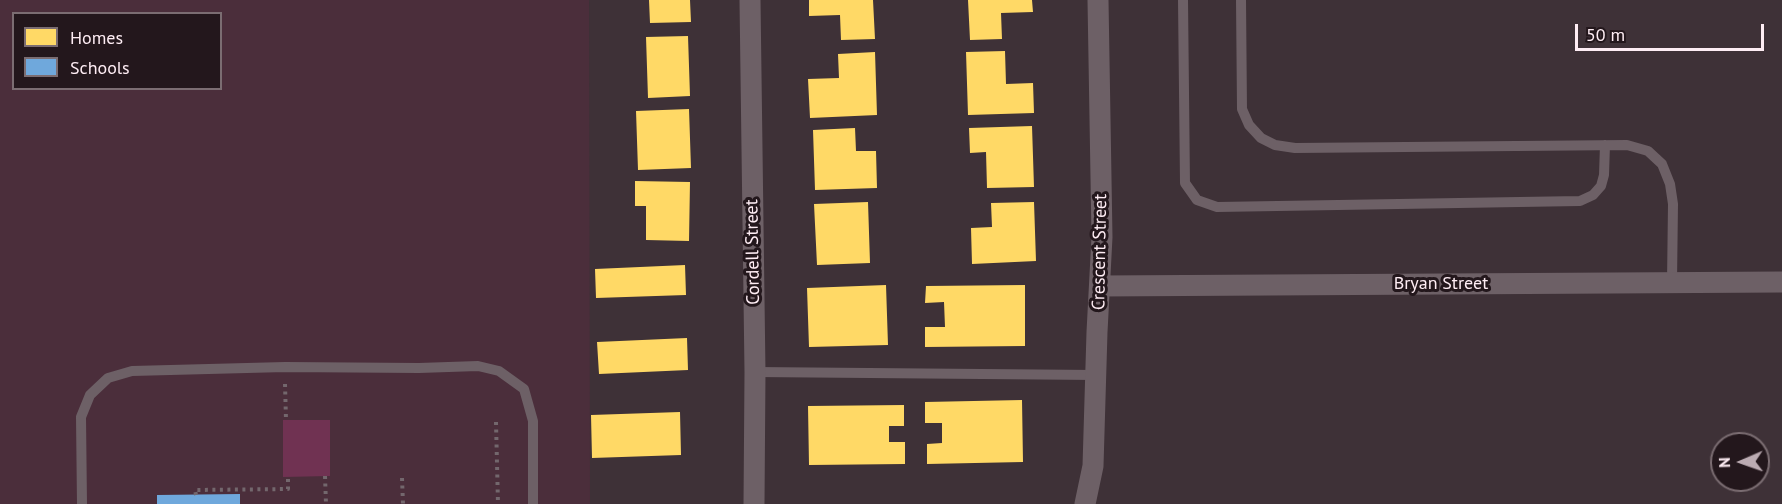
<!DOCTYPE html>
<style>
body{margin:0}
#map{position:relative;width:1782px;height:504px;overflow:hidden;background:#3e3137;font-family:"PT Sans",sans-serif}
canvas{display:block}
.legend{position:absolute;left:12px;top:12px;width:210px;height:78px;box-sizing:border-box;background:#23171c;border:2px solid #7b6d72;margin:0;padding:8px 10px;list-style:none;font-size:18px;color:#feedf4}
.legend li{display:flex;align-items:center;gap:12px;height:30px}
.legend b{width:30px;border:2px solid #7b6d72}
.north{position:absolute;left:1710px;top:432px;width:60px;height:60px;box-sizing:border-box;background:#23171c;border:2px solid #7b6d72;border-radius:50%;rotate:268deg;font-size:16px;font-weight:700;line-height:24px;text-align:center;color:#feedf4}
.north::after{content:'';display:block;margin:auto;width:21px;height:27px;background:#bbabb2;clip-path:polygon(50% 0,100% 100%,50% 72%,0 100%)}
.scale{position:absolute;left:1575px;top:24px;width:189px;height:27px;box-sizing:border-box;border:3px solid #feedf4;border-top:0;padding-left:8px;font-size:18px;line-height:21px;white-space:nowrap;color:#feedf4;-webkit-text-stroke:4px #23171c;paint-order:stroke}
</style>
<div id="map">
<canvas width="1782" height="504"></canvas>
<ul class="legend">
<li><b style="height:16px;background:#ffd966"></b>Homes</li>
<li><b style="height:16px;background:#6fa8dc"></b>Schools</li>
</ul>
<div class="north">N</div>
<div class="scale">50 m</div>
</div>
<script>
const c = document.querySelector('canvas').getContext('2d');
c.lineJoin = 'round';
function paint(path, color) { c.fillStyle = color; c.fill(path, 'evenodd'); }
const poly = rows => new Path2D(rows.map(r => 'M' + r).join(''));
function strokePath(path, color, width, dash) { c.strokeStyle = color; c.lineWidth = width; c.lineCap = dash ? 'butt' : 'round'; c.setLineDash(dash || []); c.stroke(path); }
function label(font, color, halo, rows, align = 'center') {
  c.font = font + ' "PT Sans",sans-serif'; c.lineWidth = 6; c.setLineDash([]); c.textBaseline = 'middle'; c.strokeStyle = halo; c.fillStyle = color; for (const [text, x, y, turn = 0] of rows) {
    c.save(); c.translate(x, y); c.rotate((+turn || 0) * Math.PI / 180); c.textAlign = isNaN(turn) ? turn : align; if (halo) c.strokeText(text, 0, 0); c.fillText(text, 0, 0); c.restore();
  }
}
const built = poly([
 [0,0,589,0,590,504,0,504],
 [14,14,220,14,220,88,14,88]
]);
const green = poly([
 [283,420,330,420,330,476,283,477]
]);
const homes = poly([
 [649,0,690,0,691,22,650,23],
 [809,0,873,0,875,39,841,40,840,15,809,16],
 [968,0,1032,0,1033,12,1001,13,1002,39,970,40],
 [688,36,690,96,648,98,646,37],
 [1005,51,1006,84,1033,83,1034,113,968,115,966,52],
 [875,52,877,115,810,118,808,79,839,78,838,54],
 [689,109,691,168,638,170,636,111],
 [1032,126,1034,187,987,188,986,152,970,153,969,128],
 [855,128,856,151,876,151,877,188,815,190,813,130],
 [635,181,690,182,689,241,646,240,646,206,635,206],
 [868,202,870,263,817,265,814,204],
 [1034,202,1036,261,972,264,971,228,992,227,991,203],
 [685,265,686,295,596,298,595,269],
 [886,285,888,345,809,347,807,288],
 [1025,285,1025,346,925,347,925,327,945,327,944,302,925,303,926,286],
 [687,338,688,370,599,374,597,342],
 [1022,400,1023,462,927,464,927,444,942,443,942,423,925,423,925,402],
 [904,405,904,426,889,426,889,442,905,442,905,464,809,465,808,406],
 [680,412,681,455,592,458,591,415]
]);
const schools = poly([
 [240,494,240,504,157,504,157,495]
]);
const path = poly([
 [285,384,286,420],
 [496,422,498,504],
 [325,476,326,504],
 [402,478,403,504],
 [196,495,195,490,288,489,288,476]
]);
const service = poly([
 [1183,0,1185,183,1197,200,1217,207,1580,201,1593,195,1601,186,1604,175,1605,145],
 [1241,0,1242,109,1249,125,1261,138,1275,145,1295,148,1627,145,1648,151,1662,164,1670,184,1673,204,1672,282],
 [755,372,1096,375],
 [82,504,81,417,90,395,108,378,132,371,285,367,419,368,478,366,499,371,524,389,533,421,533,504]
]);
const minor = poly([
 [750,0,755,372,754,504],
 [1100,286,1782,282],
 [1085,504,1093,466,1097,332,1102,237,1098,0]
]);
const streetNames = [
 ["Cordell Street",753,252,-91],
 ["Crescent Street",1100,252,-89],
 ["Bryan Street",1441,284]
];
paint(built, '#4b2e3b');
paint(green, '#703252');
paint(homes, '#ffd966');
paint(schools, '#6fa8dc');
strokePath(path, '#73676d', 4, [3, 4.5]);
strokePath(service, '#6d6066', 10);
strokePath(minor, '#6d6066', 21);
label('18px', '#feedf4', '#23171c', streetNames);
</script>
